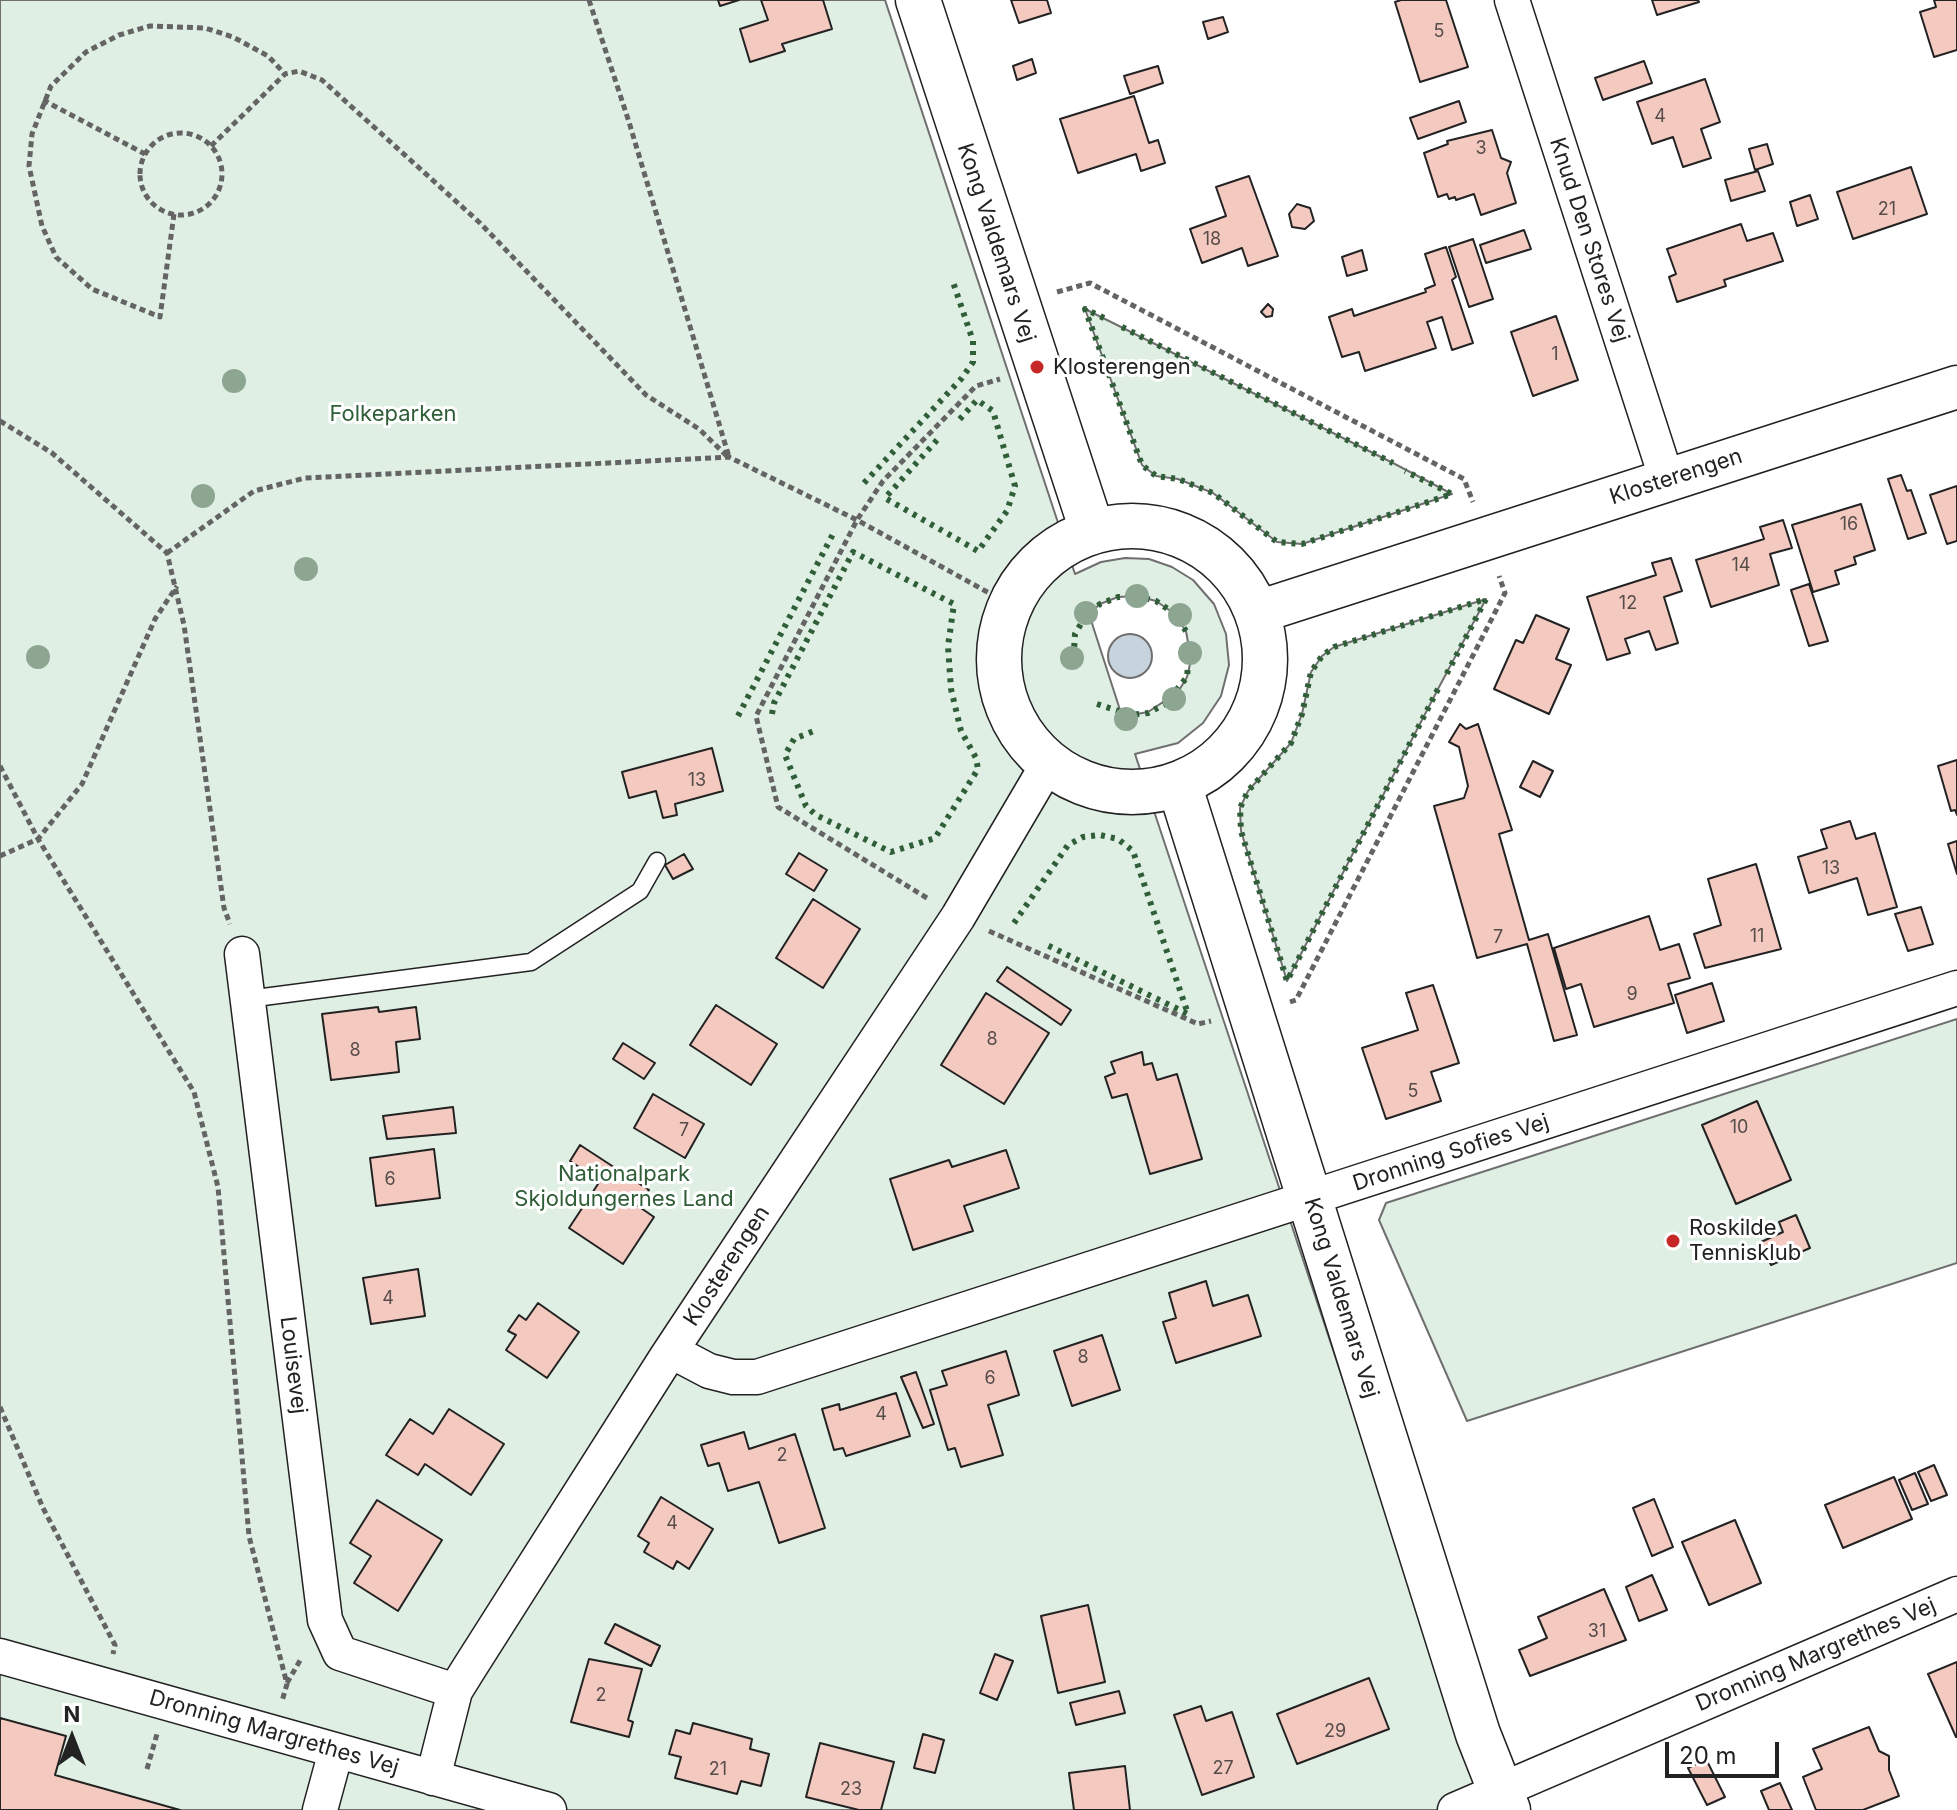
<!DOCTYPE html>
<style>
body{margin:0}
#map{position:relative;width:1957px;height:1810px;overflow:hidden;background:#fff;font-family:Inter,sans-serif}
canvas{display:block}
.north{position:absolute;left:32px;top:1698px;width:80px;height:80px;-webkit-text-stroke:6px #fff;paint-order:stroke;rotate:0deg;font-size:22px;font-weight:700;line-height:32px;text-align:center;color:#222}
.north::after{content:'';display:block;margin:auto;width:28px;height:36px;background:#222;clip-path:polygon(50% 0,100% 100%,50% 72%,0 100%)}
.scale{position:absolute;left:1665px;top:1742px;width:114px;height:36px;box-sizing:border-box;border:4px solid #222;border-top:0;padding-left:10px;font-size:24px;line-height:28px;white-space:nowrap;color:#222;-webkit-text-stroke:6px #fff;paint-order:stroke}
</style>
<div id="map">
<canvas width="1957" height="1810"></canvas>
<div class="north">N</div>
<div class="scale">20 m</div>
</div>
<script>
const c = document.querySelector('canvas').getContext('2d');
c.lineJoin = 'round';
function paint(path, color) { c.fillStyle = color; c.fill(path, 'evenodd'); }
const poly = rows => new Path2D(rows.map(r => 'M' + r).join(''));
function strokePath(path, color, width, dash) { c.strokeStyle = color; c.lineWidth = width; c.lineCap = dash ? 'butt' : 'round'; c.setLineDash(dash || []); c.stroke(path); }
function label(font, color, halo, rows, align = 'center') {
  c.font = font + ' Inter,sans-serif'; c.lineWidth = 6; c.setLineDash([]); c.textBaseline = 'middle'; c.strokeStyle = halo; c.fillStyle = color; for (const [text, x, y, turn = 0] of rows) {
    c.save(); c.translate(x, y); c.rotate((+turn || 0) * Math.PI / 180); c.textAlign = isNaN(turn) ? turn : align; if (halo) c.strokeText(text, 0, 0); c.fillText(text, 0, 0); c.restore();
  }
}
const green = poly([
 [0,0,885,0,1075,574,1101,562,1125,558,1149,559,1172,567,1193,580,1214,604,1226,634,1229,665,1221,696,1203,723,1178,743,1135,754,1486,1810,0,1810,0,0],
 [1137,596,1156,601,1172,612,1186,631,1191,660,1187,677,1178,692,1148,712,1131,715,1121,713,1089,614,1100,604,1118,597,1137,596],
 [1085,309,1393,463,1452,494,1302,544,1277,542,1213,493,1178,479,1156,476,1142,465,1085,309],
 [1486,599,1438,689,1287,981,1241,831,1240,808,1248,791,1291,743,1302,714,1311,672,1322,656,1334,647,1486,599],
 [1957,1019,1957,1263,1467,1421,1379,1220,1386,1203,1957,1019]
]);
const water = poly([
 '1108 656a22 22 0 1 1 44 0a22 22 0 1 1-44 0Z'
]);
const building = poly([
 [718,0,739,0,720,6,718,0],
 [761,0,823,0,832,29,782,44,785,51,750,62,740,29,768,20,761,0],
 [1011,0,1047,0,1051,13,1019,23,1011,0],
 [1401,0,1446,0,1468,67,1420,82,1395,2,1401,0],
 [1652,0,1698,0,1699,2,1657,15,1652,0],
 [1934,0,1957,0,1957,50,1934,57,1920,12,1936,7,1934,0],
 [1223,17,1228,32,1208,39,1203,22,1223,17],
 [1032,59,1036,73,1017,80,1013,66,1032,59],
 [1644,61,1652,83,1603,100,1595,78,1644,61],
 [1158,66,1163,83,1130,94,1124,76,1158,66],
 [1705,79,1720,122,1701,129,1711,158,1683,167,1673,137,1652,144,1637,102,1705,79],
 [1134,96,1149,143,1158,140,1165,163,1141,171,1136,154,1078,173,1060,119,1134,96],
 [1459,101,1466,122,1418,139,1410,118,1459,101],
 [1492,130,1501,158,1511,162,1507,173,1516,203,1481,215,1474,194,1456,200,1455,197,1449,199,1447,194,1438,197,1424,153,1448,144,1447,141,1492,130],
 [1767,144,1773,164,1755,170,1749,149,1767,144],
 [1911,167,1927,214,1853,239,1837,192,1911,167],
 [1758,171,1765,191,1731,201,1725,180,1758,171],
 [1249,176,1278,256,1248,266,1242,248,1202,263,1190,229,1226,216,1216,187,1249,176],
 [1810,195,1818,219,1797,226,1790,202,1810,195],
 [1297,204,1310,208,1314,221,1305,229,1292,227,1289,214,1297,204],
 [1741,224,1747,241,1773,233,1783,261,1724,280,1726,286,1677,302,1669,277,1676,274,1667,249,1741,224],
 [1524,230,1531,249,1486,263,1480,245,1524,230],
 [1473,239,1493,299,1469,307,1449,247,1473,239],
 [1446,247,1456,277,1452,280,1473,343,1452,350,1442,317,1427,322,1436,348,1365,371,1359,352,1342,357,1329,317,1352,309,1354,316,1426,292,1425,289,1435,285,1425,254,1446,247],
 [1362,250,1367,270,1347,276,1342,257,1362,250],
 [1268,304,1273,309,1272,316,1266,317,1261,312,1268,304],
 [1556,316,1578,380,1533,396,1511,332,1556,316],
 [1901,475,1907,491,1911,490,1926,533,1908,539,1888,479,1901,475],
 [1957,486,1957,541,1947,544,1930,495,1957,486],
 [1861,504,1875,550,1854,557,1856,564,1835,571,1839,584,1813,592,1792,525,1861,504],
 [1783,520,1792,548,1770,554,1779,585,1711,607,1696,560,1764,539,1760,527,1783,520],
 [1671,558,1682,591,1664,597,1678,643,1656,650,1649,631,1625,639,1630,653,1607,660,1587,597,1656,575,1652,563,1671,558],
 [1809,584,1828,641,1809,646,1791,590,1809,584],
 [1536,615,1569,629,1556,659,1571,665,1549,714,1494,689,1516,640,1523,643,1536,615],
 [1460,724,1466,729,1478,724,1512,830,1499,834,1529,940,1548,934,1577,1035,1554,1041,1527,944,1477,958,1434,806,1464,798,1468,786,1459,747,1449,742,1460,724],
 [712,748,723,791,675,804,677,815,663,818,656,791,629,798,622,772,712,748],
 [1957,760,1957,815,1955,810,1951,811,1938,766,1957,760],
 [1533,761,1553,771,1540,797,1520,787,1533,761],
 [1850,821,1856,839,1875,833,1897,907,1868,915,1857,878,1809,893,1798,857,1827,848,1821,830,1850,821],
 [1957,841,1957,874,1948,844,1957,841],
 [799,853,827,870,814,891,786,874,799,853],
 [684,854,693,869,673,879,665,865,684,854],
 [1756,864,1781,949,1705,968,1694,934,1721,925,1708,879,1756,864],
 [813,899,860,929,823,988,776,958,813,899],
 [1921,907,1933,944,1908,951,1895,914,1921,907],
 [1649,916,1660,950,1679,944,1690,978,1668,984,1674,1003,1594,1027,1581,984,1566,989,1554,948,1649,916],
 [1007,967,1071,1010,1061,1025,997,981,1007,967],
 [1712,983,1724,1021,1687,1033,1675,995,1712,983],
 [1433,985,1459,1063,1431,1072,1441,1101,1386,1119,1362,1048,1418,1030,1406,993,1433,985],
 [986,993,1049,1033,1004,1104,941,1065,986,993],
 [716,1005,777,1044,751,1085,690,1045,716,1005],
 [378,1007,379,1012,416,1007,420,1039,396,1042,399,1072,331,1080,322,1014,378,1007],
 [623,1043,655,1063,644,1079,613,1059,623,1043],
 [1142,1052,1144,1065,1152,1063,1157,1080,1177,1074,1202,1159,1150,1174,1127,1094,1112,1098,1105,1077,1115,1073,1111,1062,1142,1052],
 [653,1094,704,1124,685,1158,634,1128,653,1094],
 [1757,1101,1791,1180,1736,1204,1702,1125,1757,1101],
 [453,1107,456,1133,387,1139,383,1116,453,1107],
 [580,1145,649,1190,638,1206,654,1217,623,1264,569,1228,600,1181,570,1161,580,1145],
 [434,1149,440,1198,376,1206,370,1158,434,1149],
 [1006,1150,1019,1188,964,1206,973,1231,913,1250,890,1179,949,1160,952,1167,1006,1150],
 [1796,1215,1810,1248,1771,1265,1761,1242,1783,1232,1779,1222,1796,1215],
 [418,1269,425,1316,371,1324,363,1278,418,1269],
 [1206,1281,1213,1306,1248,1295,1261,1336,1176,1363,1163,1322,1176,1318,1169,1293,1206,1281],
 [538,1303,579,1332,547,1378,506,1350,516,1335,508,1331,519,1315,526,1320,538,1303],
 [1102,1335,1120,1390,1072,1406,1054,1351,1102,1335],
 [1006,1351,1019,1395,988,1405,1003,1455,961,1467,955,1448,948,1450,930,1390,947,1385,942,1371,1006,1351],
 [916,1372,934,1424,923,1428,901,1377,916,1372],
 [896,1393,910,1436,846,1456,843,1448,834,1450,822,1409,839,1404,840,1410,896,1393],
 [449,1409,504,1444,471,1495,425,1464,418,1475,386,1455,410,1419,433,1434,449,1409],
 [744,1432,749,1449,795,1434,825,1528,779,1543,759,1482,728,1491,719,1463,708,1466,701,1445,744,1432],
 [1934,1465,1947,1495,1931,1501,1918,1472,1934,1465],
 [1915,1473,1928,1504,1912,1510,1899,1480,1915,1473],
 [1894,1477,1912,1519,1843,1548,1825,1505,1894,1477],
 [661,1497,713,1529,689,1569,677,1561,673,1569,644,1552,649,1543,638,1536,661,1497],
 [1654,1499,1673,1547,1652,1556,1633,1508,1654,1499],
 [377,1500,442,1540,398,1611,354,1583,371,1556,350,1543,377,1500],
 [1735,1520,1761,1583,1709,1605,1682,1542,1735,1520],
 [1652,1575,1667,1610,1639,1621,1626,1587,1652,1575],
 [1604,1589,1626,1640,1530,1676,1519,1650,1547,1638,1538,1617,1604,1589],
 [1088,1605,1105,1682,1058,1693,1041,1616,1088,1605],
 [615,1624,660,1646,651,1666,605,1643,615,1624],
 [995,1654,1013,1661,997,1700,980,1693,995,1654],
 [589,1659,642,1669,628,1720,633,1722,629,1737,571,1722,589,1659],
 [1957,1662,1957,1737,1956,1737,1928,1674,1957,1662],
 [1369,1678,1389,1729,1297,1764,1277,1714,1369,1678],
 [1119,1691,1125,1713,1076,1725,1070,1703,1119,1691],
 [1201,1706,1206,1721,1232,1712,1254,1777,1202,1795,1174,1715,1201,1706],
 [0,1718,66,1736,55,1775,180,1810,0,1810,0,1718],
 [693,1723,752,1739,750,1749,769,1754,761,1786,741,1781,737,1794,675,1778,681,1757,669,1754,676,1730,690,1734,693,1723],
 [1869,1727,1879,1751,1889,1756,1889,1770,1899,1796,1863,1810,1816,1810,1803,1777,1822,1769,1813,1749,1869,1727],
 [923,1734,944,1740,935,1773,914,1768,923,1734],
 [820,1743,894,1762,881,1810,859,1810,806,1797,820,1743],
 [1706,1759,1725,1797,1707,1805,1688,1768,1706,1759],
 [1125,1766,1130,1810,1074,1810,1069,1773,1125,1766],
 [1780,1783,1792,1810,1769,1810,1761,1791,1780,1783]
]);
const path = poly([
 [589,0,629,122,729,457],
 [43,100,145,154],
 '140 174a41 41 0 1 1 82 0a41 41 0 1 1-82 0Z',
 [211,146,285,74,299,71,322,80,480,223,646,395,699,429,728,457],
 [174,214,160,317,92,289,56,257,42,226,29,166,32,134,51,86,86,52,119,35,150,26,205,28,233,37,268,56,285,74],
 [1057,292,1090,283,1464,479,1473,502],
 [0,421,52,453,167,553,184,625,224,908,230,924],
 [167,553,254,491,305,478,729,457,857,520,1009,604],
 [0,766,38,839,194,1092,218,1187,249,1536,287,1684,282,1701],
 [0,856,38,839,82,784,155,619,177,586],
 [927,898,778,807,756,716,857,520,883,481,976,386,1000,379],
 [989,931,1198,1024,1211,1021],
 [1290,1002,1296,1000,1505,593,1499,576],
 [0,1407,43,1508,115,1645,113,1654],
 [287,1683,302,1657],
 [147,1769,157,1734]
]);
const service = poly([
 [248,999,531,962,640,891,657,861]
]);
const minor = poly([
 [1512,0,1667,480],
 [242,954,325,1620,340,1653,455,1691],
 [671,1351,709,1371,733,1377,757,1377,1957,988],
 [0,1656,549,1810],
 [433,1778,455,1691,468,1670,666,1358,958,917,1048,764],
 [320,1810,336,1751],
 [1455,1810,1957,1594]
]);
const tertiary = poly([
 [1258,612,1957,387]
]);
const secondary = poly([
 [918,0,1092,530],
 '999 659a133 133 0 1 1 266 0a133 133 0 1 1-266 0Z',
 [1179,784,1478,1734,1508,1810]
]);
const hedge = poly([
 [1104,318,1085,309,1142,465,1156,476,1178,479,1213,493,1277,542,1302,544,1452,494,1405,471],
 [1122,327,1393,463],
 [937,440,885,498,978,551,1007,511,1015,486,993,411,977,400,959,420],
 [864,483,962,378,973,362,973,341,953,282],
 [1073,667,1075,634,1085,617,1100,604,1118,597,1137,596,1156,601,1172,612,1186,631],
 [1438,689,1287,981,1241,831,1240,808,1248,791,1291,743,1302,714,1311,672,1322,656,1334,647,1486,599,1445,677],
 [1097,704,1131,715,1148,713,1165,704,1187,677,1190,642],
 [772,714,774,703,853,552,954,604,948,646,951,689,961,731,976,758,978,769,935,838,891,852,816,815,806,806,785,755,794,739,814,731],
 [738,716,833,534],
 [1014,923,1068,845,1083,837,1100,835,1118,839,1133,851,1188,1014,1047,945]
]);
const trees = [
 [234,381],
 [203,496],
 [306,569],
 [1137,596],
 [1086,613],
 [1180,615],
 [1190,653],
 [38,657],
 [1072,658],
 [1174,699],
 [1126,719]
];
const markers = [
 [1037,367,8,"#c62828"],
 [1673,1241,8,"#c62828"]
];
const numberNames = [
 ["5",1439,32],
 ["4",1660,117],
 ["3",1481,149],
 ["21",1887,210],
 ["18",1212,240],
 ["1",1555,355],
 ["16",1849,525],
 ["14",1741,566],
 ["12",1628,604],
 ["13",697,781],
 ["13",1831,869],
 ["11",1757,937],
 ["7",1498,938],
 ["9",1632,995],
 ["8",992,1040],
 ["8",355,1051],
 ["5",1413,1092],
 ["10",1739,1128],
 ["7",684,1131],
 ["6",390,1180],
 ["4",388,1299],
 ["8",1083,1358],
 ["6",990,1379],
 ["4",881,1415],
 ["2",782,1456],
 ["4",672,1524],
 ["31",1597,1632],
 ["2",601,1696],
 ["29",1335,1732],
 ["27",1223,1769],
 ["21",718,1770],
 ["23",851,1790]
];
const streetNames = [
 ["Knud Den Stores Vej",1589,240,72],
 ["Kong Valdemars Vej",996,243,72],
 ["Klosterengen",1676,477,-18],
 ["Dronning Sofies Vej",1451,1153,-18],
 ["Klosterengen",727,1266,-57],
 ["Kong Valdemars Vej",1341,1298,73],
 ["Louisevej",293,1365,83],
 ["Dronning Margrethes Vej",1816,1655,-23],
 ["Dronning Margrethes Vej",274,1733,16]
];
const poiNames = [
 ["Klosterengen",1053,367],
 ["Roskilde",1689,1228],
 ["Tennisklub",1689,1253]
];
const parkNames = [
 ["Folkeparken",393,414],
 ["Nationalpark",624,1174],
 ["Skjoldungernes Land",624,1199]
];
paint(green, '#e0efe3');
strokePath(green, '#6f6f6f', 2);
paint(water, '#c7d3dd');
strokePath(water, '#6f6f6f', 2);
paint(building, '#f3c9c0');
strokePath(building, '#222', 2);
strokePath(service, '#222', 19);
strokePath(minor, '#222', 37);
strokePath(tertiary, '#222', 45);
strokePath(secondary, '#222', 47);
strokePath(path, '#646464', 5, [6, 4]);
strokePath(service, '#fff', 16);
strokePath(minor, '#fff', 34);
strokePath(tertiary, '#fff', 42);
strokePath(secondary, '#fff', 44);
strokePath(hedge, '#2f5e38', 6, [4, 6]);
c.fillStyle = '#8da692';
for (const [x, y] of trees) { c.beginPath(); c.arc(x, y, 12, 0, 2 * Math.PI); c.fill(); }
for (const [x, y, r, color] of markers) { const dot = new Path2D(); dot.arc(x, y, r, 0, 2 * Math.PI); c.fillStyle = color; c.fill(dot); strokePath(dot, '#fff', 3); }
label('18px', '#564c4a', null, numberNames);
label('22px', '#222', '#fff', streetNames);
label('22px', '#222', '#fff', poiNames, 'left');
label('22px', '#2f5e38', '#fff', parkNames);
</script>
